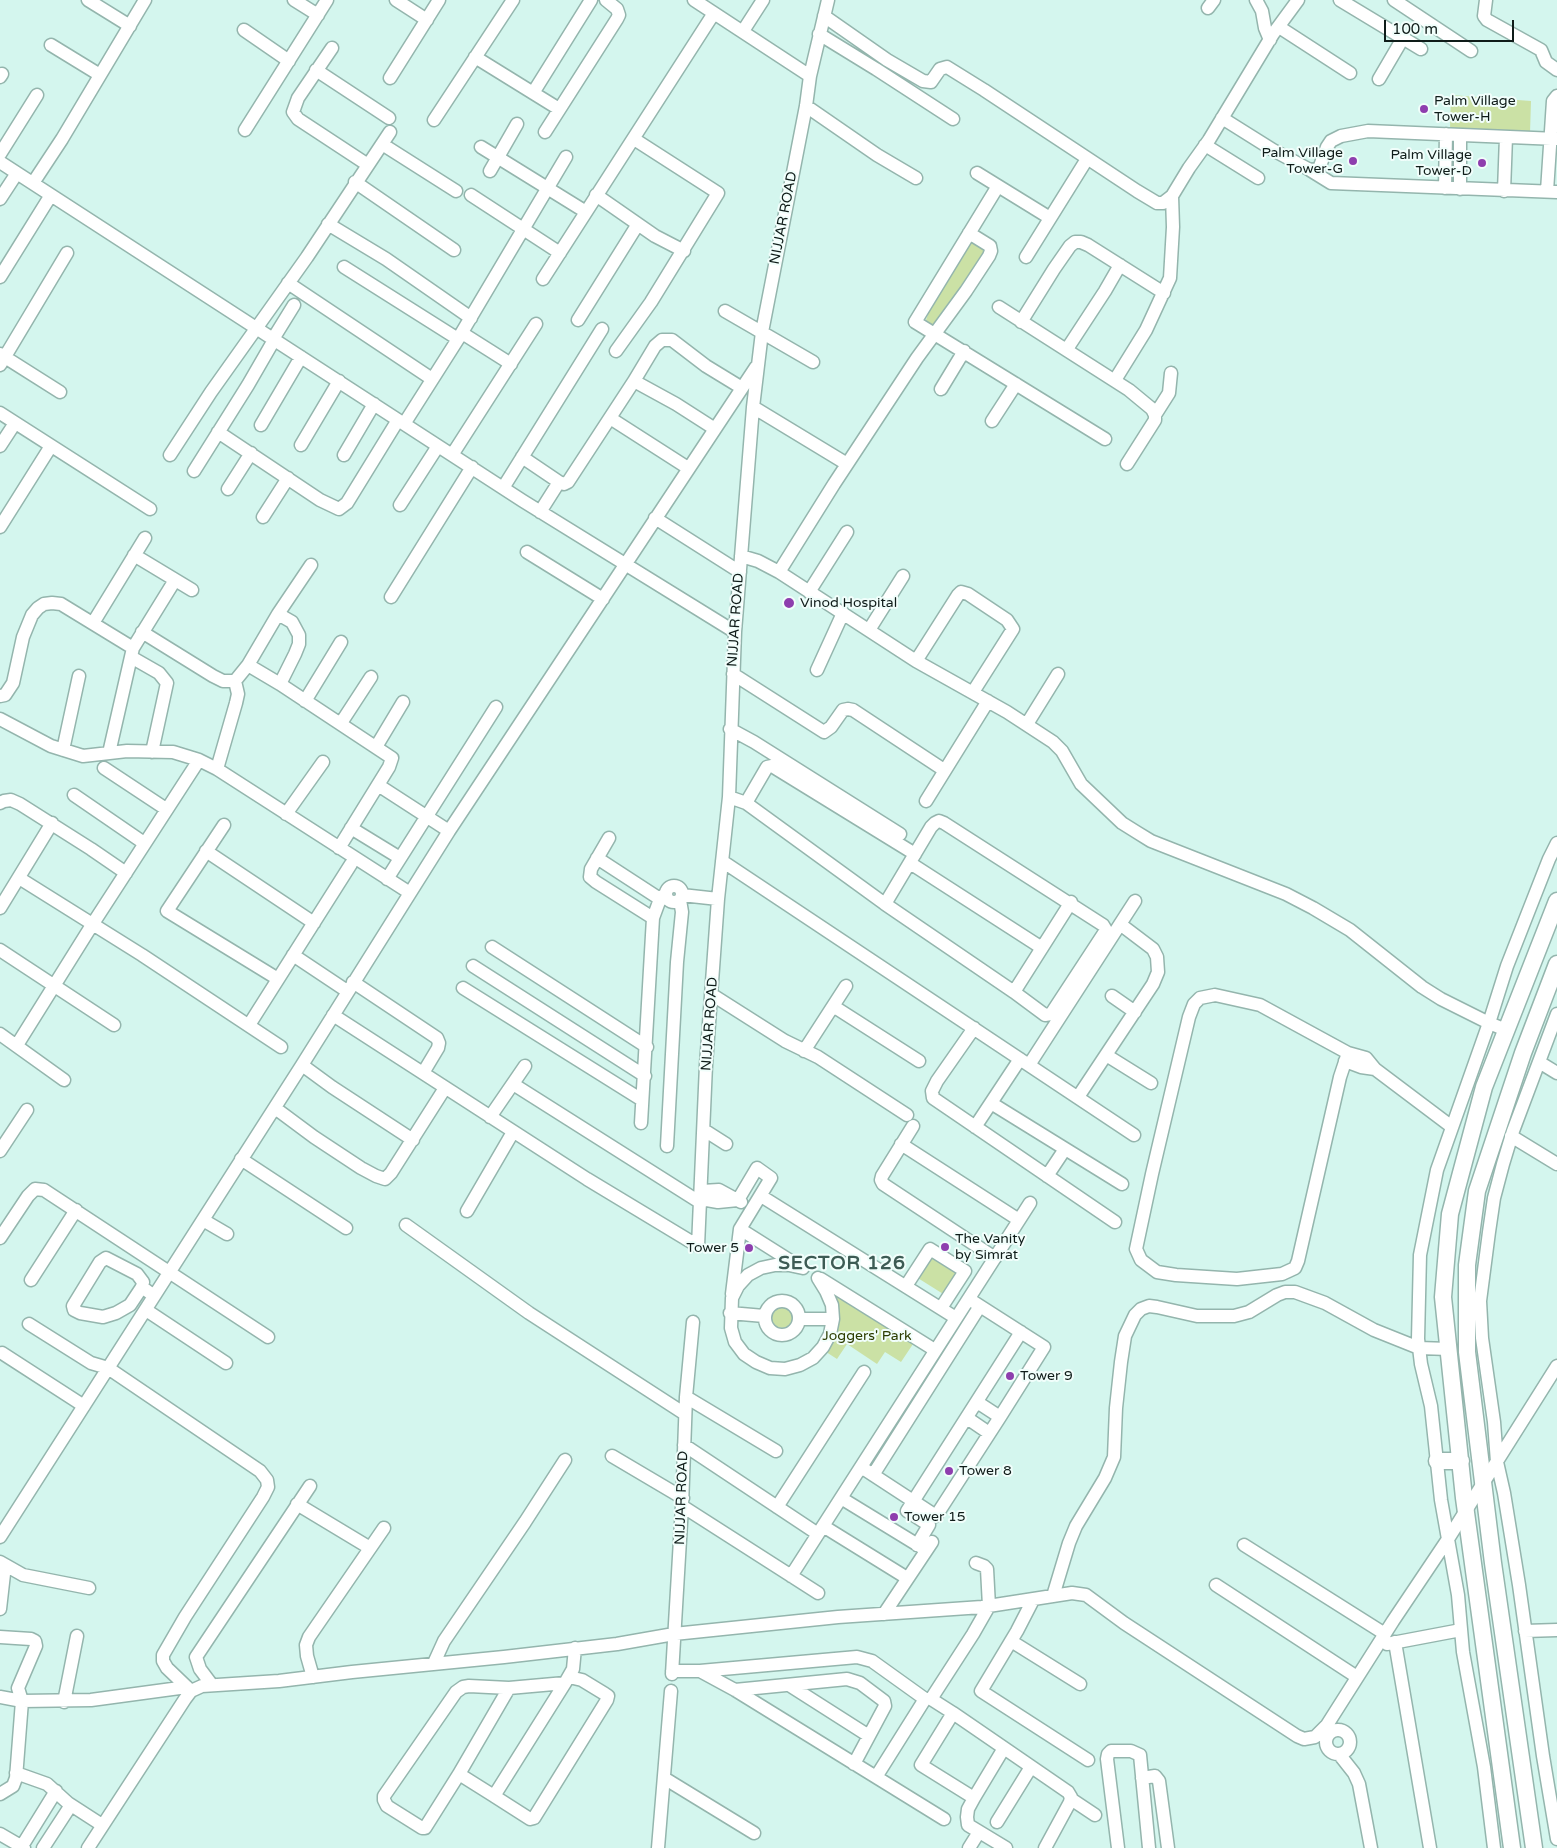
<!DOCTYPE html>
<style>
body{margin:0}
#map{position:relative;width:1557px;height:1848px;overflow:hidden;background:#d4f6ee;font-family:"Varela Round",sans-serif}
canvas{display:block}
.scale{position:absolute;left:1384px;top:20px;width:130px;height:22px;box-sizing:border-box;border:2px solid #0f1c19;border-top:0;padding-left:6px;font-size:15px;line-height:18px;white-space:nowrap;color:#0f1c19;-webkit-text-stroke:4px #f1fefb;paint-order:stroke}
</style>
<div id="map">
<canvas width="1557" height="1848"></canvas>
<div class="scale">100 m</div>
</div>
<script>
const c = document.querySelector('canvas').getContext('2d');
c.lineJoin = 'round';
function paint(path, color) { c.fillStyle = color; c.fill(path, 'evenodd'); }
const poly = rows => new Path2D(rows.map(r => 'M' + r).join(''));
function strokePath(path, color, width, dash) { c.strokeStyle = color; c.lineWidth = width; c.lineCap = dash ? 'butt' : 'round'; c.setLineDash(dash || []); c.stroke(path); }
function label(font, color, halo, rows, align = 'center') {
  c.font = font + ' "Varela Round",sans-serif'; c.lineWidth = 4; c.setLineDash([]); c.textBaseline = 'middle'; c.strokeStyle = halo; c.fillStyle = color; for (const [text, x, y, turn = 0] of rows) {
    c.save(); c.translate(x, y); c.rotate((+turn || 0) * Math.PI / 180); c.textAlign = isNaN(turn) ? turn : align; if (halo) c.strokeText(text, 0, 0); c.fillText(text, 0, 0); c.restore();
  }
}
const green = poly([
 [1451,95,1531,101,1530,133,1450,129],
 [974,234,998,251,968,300,943,333,926,320,932,302],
 [930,1249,965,1271,948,1297,913,1275],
 [834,1294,913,1344,901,1362,885,1352,877,1364,847,1344,837,1359,823,1350],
 '772 1318a10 10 0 1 1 20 0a10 10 0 1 1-20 0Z'
]);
const minor = poly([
 [88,0,130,26],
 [294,0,318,15],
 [396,0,427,20],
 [694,0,810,76],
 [1256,0,1262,11,1265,28,1270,40],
 [1340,0,1421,49],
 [1394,0,1471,51],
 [1486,0,1484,16,1487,20,1541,50,1546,62,1557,70],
 [1208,8,1214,0],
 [824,16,887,60,923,81,931,82,940,69,947,67,984,90,1137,191,1157,203,1163,203,1172,196,1189,168,1209,140,1273,34,1298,0],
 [1279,27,1350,73],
 [244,30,289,61],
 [743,31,763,0],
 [819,34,876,69,953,119],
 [51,45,100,75],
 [332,48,298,98,293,112,298,119,368,165],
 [475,57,559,109],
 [316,70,389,118],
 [0,77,2,74],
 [390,78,439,0],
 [1379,79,1403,38],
 [533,93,591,0],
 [806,106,877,155,916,178],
 [1222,118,1273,150,1310,170,1318,169,1320,166,1327,147,1331,141,1341,136,1368,131,1557,139],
 [434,120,513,0],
 [245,130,327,0],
 [545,132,617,19,619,15,617,9,606,0],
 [382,144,456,191],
 [1205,145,1258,178],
 [481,147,586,212],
 [0,154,37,95],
 [0,162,523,501,735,632],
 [1310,170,1331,183,1557,192],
 [490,171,517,124],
 [977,173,1050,218],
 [355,182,454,250],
 [33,183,62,139,145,0],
 [998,186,915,322,1105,439],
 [1445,188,1446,134],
 [1460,189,1460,135],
 [1504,191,1506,137],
 [1547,191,1553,101,1557,96],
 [471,195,560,253],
 [596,195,655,236,684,251],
 [0,199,17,173],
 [328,224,386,259,471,318],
 [1026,257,1087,159],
 [344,267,458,339],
 [0,277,51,195],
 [543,279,714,13],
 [288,283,432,379],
 [999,307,1129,390,1152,409,1155,415,1155,420,1127,464],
 [725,311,813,362],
 [578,320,638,224],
 [1021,322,1054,269,1070,246,1075,242,1081,242,1088,245,1164,293],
 [462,333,511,364],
 [273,339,294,305],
 [1067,349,1105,291,1120,265],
 [616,351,651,302,718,193,634,139],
 [0,354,60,392],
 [0,365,67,253],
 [1115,380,1146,330,1170,278,1173,227,1172,196],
 [634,381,676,404,715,429],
 [941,389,964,351],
 [753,407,847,464],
 [0,413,150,509],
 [1155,415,1169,393,1171,373],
 [610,418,688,468],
 [992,421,1016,384],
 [404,424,458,339,566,157],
 [261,425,301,357],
 [218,432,320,500,339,509,347,503,398,420],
 [301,445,339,381],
 [0,446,15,423],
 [170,455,211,392,307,257,390,132],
 [344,455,374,404],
 [452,455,536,324],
 [522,457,559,482,564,484,568,482,634,381,655,346,662,340,672,340,706,366,742,388],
 [194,471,248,385,274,340],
 [503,488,602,329],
 [228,489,251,453],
 [400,505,438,446],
 [540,512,559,482],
 [263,517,288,478],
 [655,518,740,572],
 [0,527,51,446],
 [527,552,603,599],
 [134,555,192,590],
 [741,556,758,561,779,572,916,661,1007,712,1053,742,1062,751,1081,784,1122,823,1138,833,1151,841,1286,894,1313,908,1350,930,1422,987,1441,999,1489,1023,1506,1030],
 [779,572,834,484,917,358,966,291,989,256,991,251,990,246,969,233],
 [809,592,847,532],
 [391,597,472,467],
 [278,614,292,622,299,635,299,644,295,654,280,684],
 [93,623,145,538],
 [869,630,903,576],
 [142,632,213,676,223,681,235,681,248,665,278,614,311,565],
 [131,657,159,673,167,683,152,752],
 [916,661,958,595,961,592,968,594,1007,620,1013,629,973,692],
 [248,665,280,684,392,758,389,767,339,848],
 [817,670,843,613],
 [733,674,824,732,831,727,843,710,848,709,853,710,944,770],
 [0,696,5,695,13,683,23,637,32,615,38,608,44,604,52,603,61,604,133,648],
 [305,701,341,642],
 [0,719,51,746,83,756,127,751,173,752,199,760,217,769,410,893],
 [341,723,371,677],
 [1027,724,1058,674],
 [730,729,754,742,900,834],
 [376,747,403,702],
 [63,750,79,676],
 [109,753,133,648,175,580],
 [104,768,166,809],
 [217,769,236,703,238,694,235,681],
 [378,785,449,831],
 [74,795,144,843],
 [729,797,746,803,885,904,1014,992,1071,902],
 [926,801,988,701],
 [0,803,4,801,11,800,20,804,91,849,126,873],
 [746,803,767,767,772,766,915,854],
 [286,814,323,762],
 [224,825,167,911,278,979],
 [351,828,400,858],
 [609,838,591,869,590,877,596,882,653,918],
 [206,851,314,923],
 [597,858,660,899],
 [722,861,1134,1135],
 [910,863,1042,948],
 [19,878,142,955,281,1047],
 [387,879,496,707],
 '666 894a8 8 0 1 1 16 0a8 8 0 1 1-16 0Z',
 [682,895,718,899],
 [885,904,931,827,935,823,939,821,944,823,1103,925,1106,930,1051,1014,1045,1015,1014,992],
 [0,908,52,823],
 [492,947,647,1047],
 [0,950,114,1025],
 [293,955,347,991],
 [473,966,645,1076],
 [353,982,437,1038,439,1043,438,1048,423,1073],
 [463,988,642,1100],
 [711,994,785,1041,818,1057,907,1115],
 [1112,996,1135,1012],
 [833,1006,919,1061],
 [1557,1014,1513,1131,1503,1164,1494,1198,1489,1232,1480,1301,1482,1338,1494,1422,1497,1462,1504,1493,1519,1585,1543,1756,1557,1839],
 [333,1015,587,1179,698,1246,706,1065,718,899,729,797,735,632,753,407,762,332,806,106,810,76,828,0],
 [249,1025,351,864],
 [974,1028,937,1081,932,1091,933,1098,1115,1222],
 [0,1034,64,1080],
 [17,1045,92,925,199,760],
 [804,1051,846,986],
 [1348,1053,1340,1077,1298,1261,1295,1268,1282,1274,1237,1279,1176,1275,1157,1272,1141,1260,1136,1249,1152,1174,1189,1017,1194,1004,1200,998,1215,995,1260,1005,1348,1053,1366,1058,1375,1069,1452,1127],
 [1106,1055,1151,1083],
 [1345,1061,1361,1067,1375,1069],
 [1539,1062,1557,1073],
 [302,1065,332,1087,413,1140],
 [1029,1065,1135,901],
 [513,1084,701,1203],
 [1078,1097,1153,984,1158,972,1157,957,1153,949,1120,924],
 [991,1103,1122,1184],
 [275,1108,314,1137,361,1168,376,1176,385,1179,391,1173,445,1088],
 [490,1117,525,1066],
 [641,1123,653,918,660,899,665,894],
 [913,1126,882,1176,881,1180,883,1184,995,1258],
 [975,1127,1020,1059],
 [704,1130,726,1144],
 [1511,1136,1557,1164],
 [901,1144,1019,1220],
 [667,1146,677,962,682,912,680,900],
 [0,1151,27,1110],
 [241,1159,346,1228],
 [1047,1176,1065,1149],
 [702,1191,719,1190,741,1202],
 [761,1196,956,1318],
 [701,1199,718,1202,738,1200,757,1168,771,1178,740,1229,732,1294],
 [467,1211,513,1132],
 [203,1220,227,1234],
 [406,1225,529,1313,685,1414],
 [740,1229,797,1265],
 [0,1238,28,1196,35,1189,44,1190,268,1337],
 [803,1268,789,1265,775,1265,761,1268,748,1275,738,1286,732,1298,731,1328,735,1342,744,1354,756,1362,770,1368,785,1369,800,1365,813,1358,823,1347,830,1334,833,1319,832,1305,826,1291,818,1278],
 [821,1279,930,1347],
 [31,1280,76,1210],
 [906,1286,930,1249,965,1271,941,1308],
 [142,1287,143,1282,137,1274,106,1258,100,1262,73,1306,74,1310,80,1313,103,1317,116,1313,130,1305,142,1287,154,1296],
 '765 1318a17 17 0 1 1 34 0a17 17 0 1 1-34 0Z',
 [146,1310,226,1363],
 [730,1313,764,1316],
 [799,1319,833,1319],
 [29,1324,91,1363,108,1368,260,1471,267,1480,268,1487,263,1497,185,1617,163,1655,163,1661,167,1668,191,1691],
 [2,1353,84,1406],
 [686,1397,776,1451],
 [977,1402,1000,1417],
 [967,1418,989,1433],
 [684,1445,818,1534],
 [612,1456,683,1498],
 [861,1467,936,1516,1000,1417,1044,1347,969,1299],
 [873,1475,980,1306],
 [841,1498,926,1550],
 [297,1504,370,1548],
 [682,1506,818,1593],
 [777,1507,864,1372],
 [823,1526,907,1578],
 [0,1537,302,1065,449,831,756,367],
 [917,1545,929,1525,907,1511,1021,1332],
 [1244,1545,1385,1634],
 [0,1562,23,1575,89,1588],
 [791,1576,1030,1203],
 [1216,1585,1357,1677],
 [1053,1596,1069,1543,1076,1526,1105,1478,1114,1457,1116,1408,1121,1362,1125,1336,1135,1315,1141,1309,1149,1306,1157,1307,1197,1316,1234,1316,1249,1312,1277,1295,1285,1292,1295,1292,1325,1303,1374,1330,1419,1348,1449,1349],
 [1033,1600,1017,1631,981,1691,1088,1760],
 [0,1609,5,1565],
 [884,1614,932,1542],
 [1525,1631,1557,1630],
 [0,1637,31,1639,35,1641,36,1646,18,1688,22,1701,91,1700,187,1687],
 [1011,1641,1080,1684],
 [1395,1642,1430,1848],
 [1387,1644,1461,1630],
 [434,1663,444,1641,525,1522,565,1460],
 [672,1671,700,1671,857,1657,872,1661,925,1699,876,1777,735,1690,700,1671],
 [672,1674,682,1506,686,1397,693,1322],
 [313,1677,307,1656,306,1645,309,1637,384,1528],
 [565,1683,509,1688,459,1774,494,1796,565,1683,573,1669,575,1648],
 [212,1685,200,1669,196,1657,310,1486],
 [789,1685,869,1736],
 [735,1690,847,1679,860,1683,884,1701,885,1706,854,1764],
 [0,1697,22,1701,16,1778,13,1786,0,1794],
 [64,1702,77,1636],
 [953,1713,921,1765,974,1798,1004,1748,953,1713,931,1699,973,1634,989,1606,987,1569,984,1566,976,1563],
 '1326 1742a12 12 0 1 1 24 0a12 12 0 1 1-24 0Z',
 [1004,1748,1068,1792,1071,1797,1070,1802,1045,1848],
 [1339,1754,1354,1773,1359,1784,1371,1848],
 [16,1773,47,1784,68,1803,102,1825],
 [459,1774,425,1828,422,1828,387,1806,384,1800,384,1796,456,1692,463,1687,469,1686,509,1688],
 [876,1777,944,1819],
 [664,1778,754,1833],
 [1142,1778,1155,1776,1159,1781,1168,1848],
 [494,1796,530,1819,534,1818,607,1700,608,1696,605,1694,582,1680,569,1677],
 [974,1798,968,1809,967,1817,968,1825,1006,1848],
 [1071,1799,1095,1815],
 [997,1822,1031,1767],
 [0,1834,24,1848],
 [22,1846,56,1791],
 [43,1848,71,1805],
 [88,1848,185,1699,191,1691,202,1686,279,1681,352,1672,504,1657,617,1644,674,1634,838,1617,982,1607,1072,1593,1086,1595,1124,1623,1297,1736,1304,1739,1315,1737,1327,1725,1393,1621,1448,1539,1557,1366],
 [658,1848,671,1691],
 [969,1848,979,1832],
 [1118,1848,1107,1759,1108,1754,1111,1751,1131,1751,1140,1755,1149,1848],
 [1494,1848,1484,1767,1463,1652,1458,1595,1441,1500,1431,1406,1421,1364,1418,1339,1420,1255,1437,1170,1489,1023,1507,966,1549,859,1557,843]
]);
const major = poly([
 [1437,1461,1461,1461],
 [1512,1848,1464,1498,1443,1297,1450,1214,1484,1087,1557,901],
 [1534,1848,1493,1563,1467,1352,1467,1265,1477,1191,1523,1053,1557,964]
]);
const markers = [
 [1424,109,5,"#8e3eae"],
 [1353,161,5,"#8e3eae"],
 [1482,163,5,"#8e3eae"],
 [789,603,6,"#8e3eae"],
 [945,1247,5,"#8e3eae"],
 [749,1248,5,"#8e3eae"],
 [1010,1376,5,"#8e3eae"],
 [949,1471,5,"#8e3eae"],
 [894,1517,5,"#8e3eae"]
];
const poiNames = [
 ["Palm Village",1434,101],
 ["Tower-H",1434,117],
 ["Palm Village",1343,153,"right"],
 ["Tower-G",1343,169,"right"],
 ["Palm Village",1472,155,"right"],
 ["Tower-D",1472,171,"right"],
 ["Vinod Hospital",800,603],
 ["The Vanity",955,1239],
 ["by Simrat",955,1255],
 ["Tower 5",739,1248,"right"],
 ["Tower 9",1020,1376],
 ["Tower 8",959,1471],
 ["Tower 15",904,1517]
];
const streetNames = [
 ["NIJJAR ROAD",784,218,-79],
 ["NIJJAR ROAD",736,620,-86],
 ["NIJJAR ROAD",710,1024,-86],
 ["NIJJAR ROAD",682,1498,-88]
];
const parkNames = [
 ["Joggers' Park",867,1336]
];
const districtNames = [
 ["SECTOR 126",842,1264]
];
paint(green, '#cbe1a5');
strokePath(minor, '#94b5ad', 15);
strokePath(major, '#94b5ad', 19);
strokePath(minor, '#fff', 12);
strokePath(major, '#fff', 16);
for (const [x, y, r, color] of markers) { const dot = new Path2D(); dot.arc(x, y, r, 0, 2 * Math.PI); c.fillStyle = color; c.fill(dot); strokePath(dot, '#f1fefb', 2); }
label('14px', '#0f1c19', '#f1fefb', poiNames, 'left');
label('14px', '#0f1c19', '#f1fefb', streetNames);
label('14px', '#2c3c00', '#f1fefb', parkNames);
c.letterSpacing = '1px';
label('bold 19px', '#3d5b54', '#f1fefb', districtNames);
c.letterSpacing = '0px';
</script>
